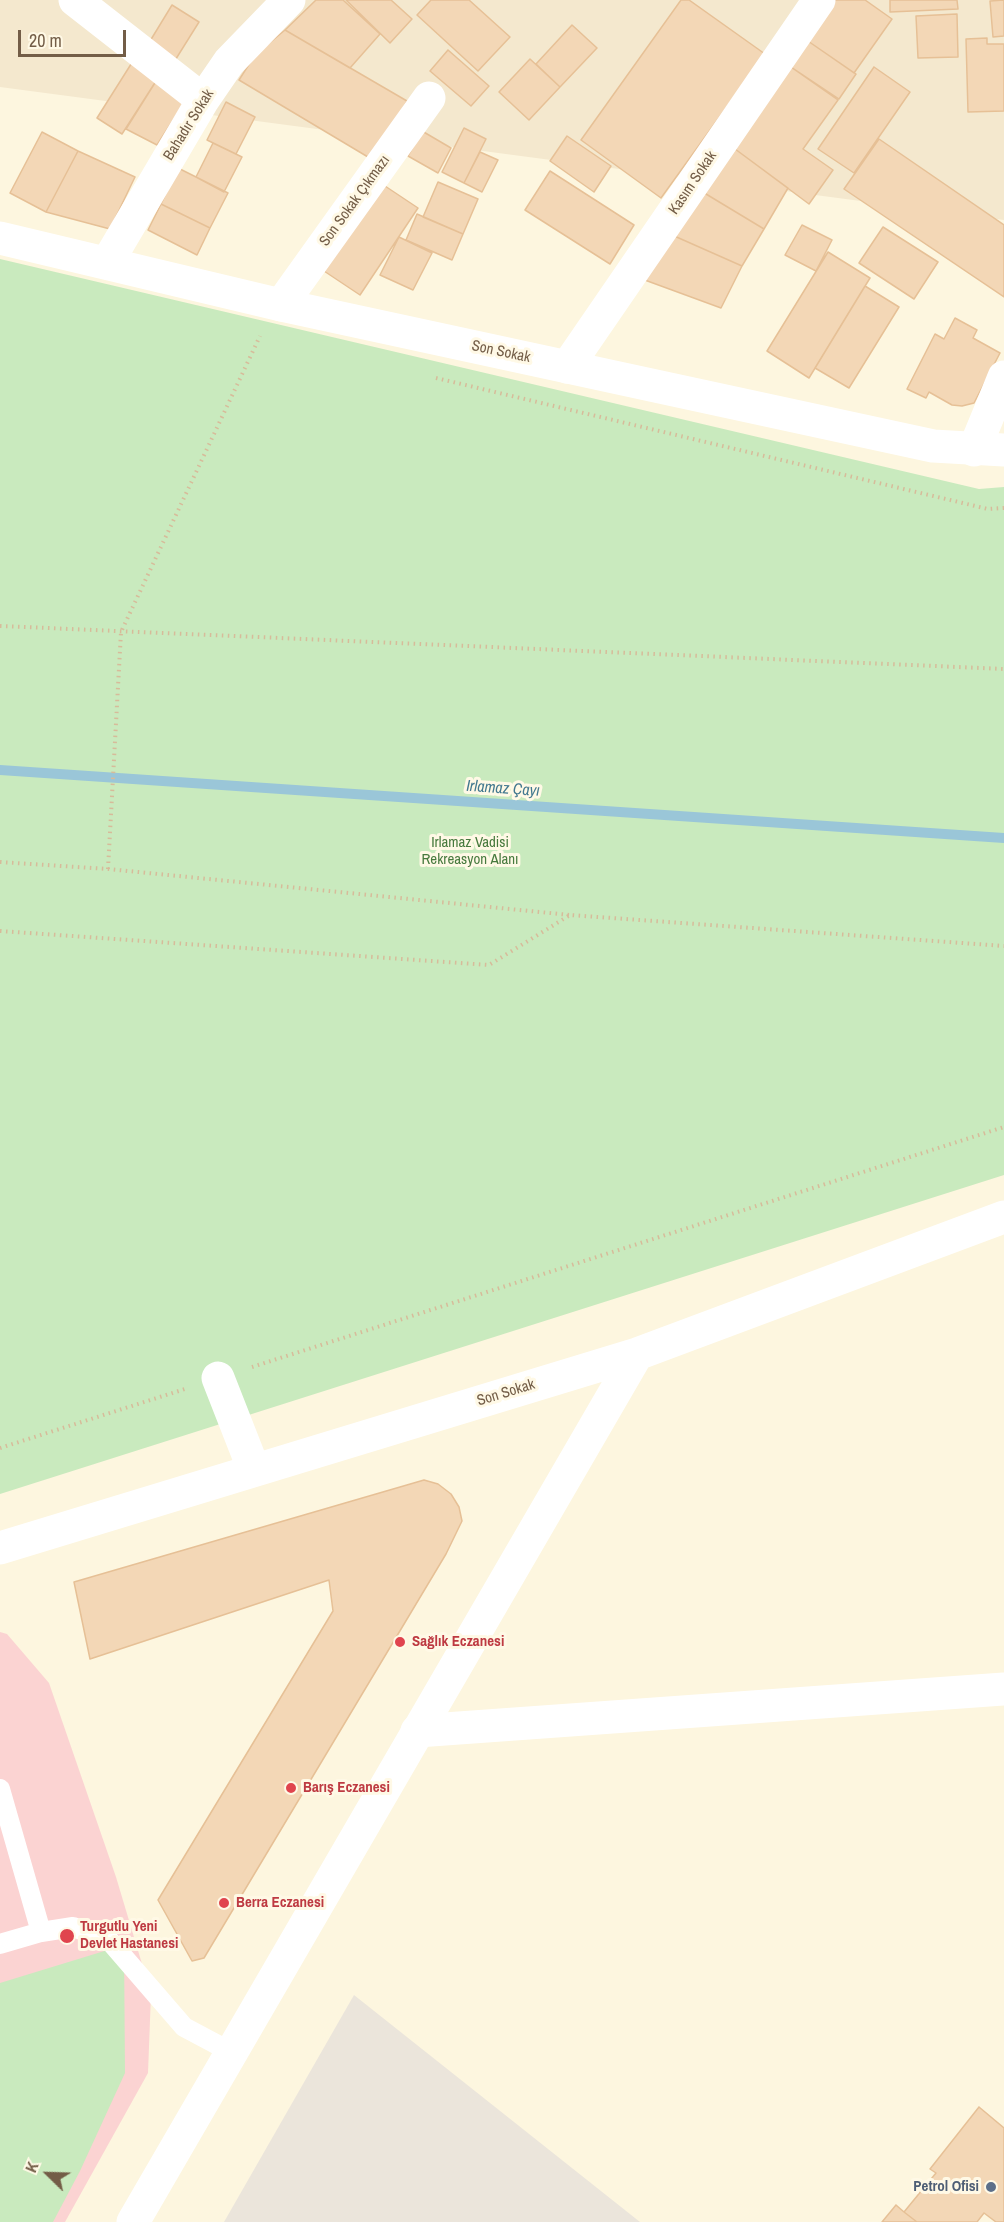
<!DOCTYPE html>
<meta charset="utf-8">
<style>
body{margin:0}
#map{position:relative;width:1004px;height:2222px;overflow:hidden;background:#fdf6df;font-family:"Archivo Narrow",sans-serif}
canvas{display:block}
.north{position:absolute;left:18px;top:2144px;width:60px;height:60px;-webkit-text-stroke:4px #fff9e6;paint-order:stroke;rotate:293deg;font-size:16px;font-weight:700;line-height:24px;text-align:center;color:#735d47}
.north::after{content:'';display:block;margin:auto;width:21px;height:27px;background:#735d47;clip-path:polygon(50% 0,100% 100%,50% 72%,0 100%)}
.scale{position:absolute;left:18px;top:30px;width:108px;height:27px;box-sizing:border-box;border:3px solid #735d47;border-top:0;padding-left:8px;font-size:18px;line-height:21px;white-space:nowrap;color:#735d47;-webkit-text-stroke:4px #fff9e6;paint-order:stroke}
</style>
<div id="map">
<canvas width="1004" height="2222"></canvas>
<div class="north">K</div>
<div class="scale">20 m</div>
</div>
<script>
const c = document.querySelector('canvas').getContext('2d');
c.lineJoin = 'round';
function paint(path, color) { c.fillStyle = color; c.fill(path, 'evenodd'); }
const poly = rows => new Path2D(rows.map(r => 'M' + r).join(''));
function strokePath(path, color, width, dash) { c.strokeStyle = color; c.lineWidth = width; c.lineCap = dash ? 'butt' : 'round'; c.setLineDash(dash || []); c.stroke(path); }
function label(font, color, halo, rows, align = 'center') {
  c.font = font + ' "Archivo Narrow",sans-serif'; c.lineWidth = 6; c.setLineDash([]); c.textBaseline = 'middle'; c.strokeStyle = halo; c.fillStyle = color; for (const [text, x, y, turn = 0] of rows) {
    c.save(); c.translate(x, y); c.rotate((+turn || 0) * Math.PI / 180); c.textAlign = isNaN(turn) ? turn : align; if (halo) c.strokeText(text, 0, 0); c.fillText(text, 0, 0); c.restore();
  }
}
const residential = poly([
 [0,0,1004,0,1004,220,0,87]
]);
const industrial = poly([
 [354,1995,640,2222,224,2222]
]);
const medical = poly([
 [0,1632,7,1634,49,1683,116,1877,151,1994,148,2073,65,2222,0,2222]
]);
const green = poly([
 [0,259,979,489,1004,487,1004,1175,0,1494],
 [124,1945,125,2073,80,2171,53,2222,0,2222,0,1983]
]);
const stream = poly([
 [0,770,1004,838]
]);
const building = poly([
 [316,0,343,0,380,34,350,68,285,30,316,0],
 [346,0,391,0,412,19,390,43,346,0],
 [431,0,469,0,510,37,478,71,417,15,431,0],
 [681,0,689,0,765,54,661,198,581,140,681,0],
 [831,0,865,0,892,19,854,73,805,39,831,0],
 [890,0,957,0,958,9,890,12,890,0],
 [1004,0,1004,36,993,37,990,1,1004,0],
 [172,5,199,22,174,62,147,46,172,5],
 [957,14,958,57,918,58,916,16,957,14],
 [572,25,597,48,560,87,536,64,572,25],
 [285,30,407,101,373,160,239,80,255,55,285,30],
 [987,38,987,44,1004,44,1004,111,968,112,966,39,987,38],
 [805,39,856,74,839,99,788,65,805,39],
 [448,50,489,86,471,106,430,71,448,50],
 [530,59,560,87,529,120,499,92,530,59],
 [133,61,158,78,122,134,97,118,133,61],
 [788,65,838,100,803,149,833,170,809,204,731,146,788,65],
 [874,67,910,92,854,173,818,149,874,67],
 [158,78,188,97,157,145,126,129,158,78],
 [226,102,255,117,236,154,207,140,226,102],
 [464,128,486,139,464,183,442,172,464,128],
 [422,131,451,148,438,173,408,156,422,131],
 [42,132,78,151,46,212,10,193,42,132],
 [567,136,611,166,594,192,550,161,567,136],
 [879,139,1004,225,1004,297,844,189,879,139],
 [213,143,242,157,224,192,196,177,213,143],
 [731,146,788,188,764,229,701,191,731,146],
 [78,151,135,177,110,229,46,212,78,151],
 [480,152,498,160,482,192,464,183,480,152],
 [178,168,228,193,210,228,161,204,178,168],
 [550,171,634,225,610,264,525,210,550,171],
 [376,180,418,208,360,295,318,267,376,180],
 [438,182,478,199,463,234,423,217,438,182],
 [701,191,764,229,742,266,672,235,701,191],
 [161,204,210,228,197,255,148,230,161,204],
 [417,214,463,234,452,260,406,240,417,214],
 [802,225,832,240,816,271,785,255,802,225],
 [883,227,938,262,914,299,859,263,883,227],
 [672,235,742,266,721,308,642,279,672,235],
 [399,237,432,253,413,290,380,275,399,237],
 [828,252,870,278,809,378,767,351,828,252],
 [865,286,899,307,849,388,815,368,865,286],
 [955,318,977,330,973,338,1000,353,974,403,962,406,952,405,929,392,926,398,907,389,935,334,944,339,955,318],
 [424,1480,438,1484,451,1494,459,1507,462,1521,446,1554,204,1958,192,1961,158,1900,333,1611,329,1580,90,1659,74,1582,424,1480],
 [979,2107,1004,2128,1004,2222,996,2222,984,2213,977,2222,917,2222,904,2212,936,2173,930,2169,979,2107],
 [896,2205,904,2212,917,2222,882,2222,896,2205]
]);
const path = poly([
 [436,378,988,509,1004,508],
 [0,626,1004,669],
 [0,862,108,869,570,915],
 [108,869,121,632,260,336],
 [0,931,489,965,570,915,1004,946],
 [252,1367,1004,1127],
 [0,1448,185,1389]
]);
const lane = poly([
 [0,1789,41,1932],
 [0,1944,41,1932,73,1927,108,1939,184,2027,231,2052]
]);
const street = poly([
 [75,0,203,100],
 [107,263,203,100,229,62,289,0],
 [281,305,429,98],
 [567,367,819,0],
 [974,450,1004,377],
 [218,1378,254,1470],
 [417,1731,1004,1689]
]);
const secondary = poly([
 [0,238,281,305,933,446,1004,450],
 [0,1548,637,1354,1004,1217],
 [133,2222,637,1354]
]);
const markers = [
 [400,1642,6,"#e0444e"],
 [291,1788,6,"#e0444e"],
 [224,1903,6,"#e0444e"],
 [67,1936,8,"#e0444e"],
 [991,2187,6,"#5c6f8a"]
];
const streetNames = [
 ["Bahadır Sokak",189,125,-58],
 ["Kasım Sokak",693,183,-56],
 ["Son Sokak Çıkmazı",355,201,-54],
 ["Son Sokak",501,352,12],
 ["Son Sokak",506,1393,-17]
];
const parkNames = [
 ["Irlamaz Vadisi",470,843],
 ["Rekreasyon Alanı",470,860]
];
const healthNames = [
 ["Sağlık Eczanesi",412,1642],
 ["Barış Eczanesi",303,1788],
 ["Berra Eczanesi",236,1903],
 ["Turgutlu Yeni",80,1927],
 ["Devlet Hastanesi",80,1944]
];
const serviceNames = [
 ["Petrol Ofisi",979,2187]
];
const waterNames = [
 ["Irlamaz Çayı",503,789,4]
];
paint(residential, '#f4e8ce');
paint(industrial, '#ebe5db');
paint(medical, '#fbd3d2');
paint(green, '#c9eabe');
strokePath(stream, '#9ac6d8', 10);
paint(building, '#f3d7b6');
strokePath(building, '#e6c096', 1.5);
strokePath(path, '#d7bb9a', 4, [1.5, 4.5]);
strokePath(lane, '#fff', 20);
strokePath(street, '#fff', 33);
strokePath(secondary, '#fff', 33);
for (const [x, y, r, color] of markers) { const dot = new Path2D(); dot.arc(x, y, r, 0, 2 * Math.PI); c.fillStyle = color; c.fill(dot); strokePath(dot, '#fff9e6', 2); }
label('15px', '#735d47', '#fff9e6', streetNames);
label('15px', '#477a3e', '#fff9e6', parkNames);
label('bold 15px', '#be3a42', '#fff9e6', healthNames, 'left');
label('bold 15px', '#4e5e75', '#fff9e6', serviceNames, 'right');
label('italic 16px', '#42788f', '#fff9e6', waterNames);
</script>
